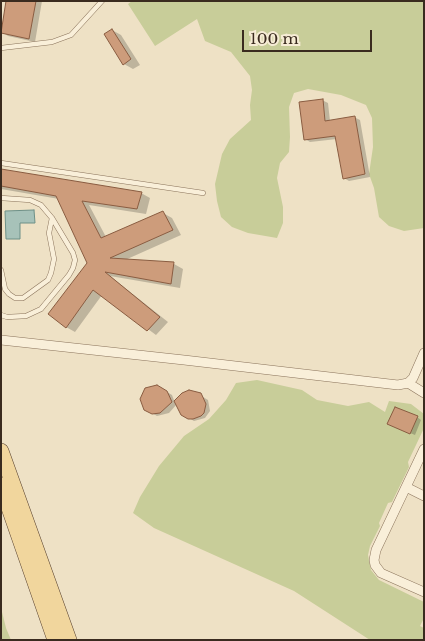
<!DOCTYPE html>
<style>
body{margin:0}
#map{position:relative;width:425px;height:641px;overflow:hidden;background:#eee1c5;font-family:"Libre Baskerville",serif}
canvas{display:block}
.frame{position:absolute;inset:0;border:2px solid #3a2b1f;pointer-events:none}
.scale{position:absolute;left:242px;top:30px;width:130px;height:22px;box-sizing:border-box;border:2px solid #3a2b1f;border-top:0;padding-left:6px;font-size:15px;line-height:18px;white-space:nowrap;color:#3a2b1f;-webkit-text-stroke:4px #f6ecd5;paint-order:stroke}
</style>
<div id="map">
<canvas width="425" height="641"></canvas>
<div class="frame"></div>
<div class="scale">100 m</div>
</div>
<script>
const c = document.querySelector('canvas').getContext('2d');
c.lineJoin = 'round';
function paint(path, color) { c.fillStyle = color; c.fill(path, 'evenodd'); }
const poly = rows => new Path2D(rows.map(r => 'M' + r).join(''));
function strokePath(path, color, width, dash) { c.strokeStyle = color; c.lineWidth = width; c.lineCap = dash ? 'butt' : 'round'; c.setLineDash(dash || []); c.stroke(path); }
const green = poly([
 [132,1,424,1,424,228,404,231,389,226,379,217,374,188,369,174,373,147,372,118,366,105,341,95,308,89,294,93,289,107,290,137,289,152,280,163,277,178,283,207,283,223,277,238,248,233,232,227,221,217,217,201,215,184,222,154,230,139,251,120,250,105,252,90,250,76,231,52,205,41,197,19,155,46,128,4],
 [257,380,302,390,317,400,348,406,369,402,385,412,389,401,411,404,424,414,424,428,408,462,409,467,392,502,388,503,379,523,380,526,370,546,368,555,371,570,379,580,424,602,424,618,420,626,424,628,424,640,370,640,294,591,154,528,133,513,140,497,159,466,184,436,209,419,226,400,236,383],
 [1,608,6,628,11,640,1,640]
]);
const water = poly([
 [34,210,35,223,20,223,20,239,6,239,5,211,34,210]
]);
const shadow = poly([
 [7,1,42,1,35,42,8,36,2,32],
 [112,30,121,35,140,65,133,69,124,64],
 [322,100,328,103,330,121,354,117,360,120,370,177,349,181,344,178,337,139,310,142,305,139],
 [1,170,141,193,150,198,146,214,89,205,106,237,163,213,172,218,181,235,125,260,174,264,183,269,180,288,110,276,168,322,156,335,102,295,75,332,66,327,88,263,59,199,1,189],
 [157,386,172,395,175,403,182,394,193,391,208,400,210,411,205,418,194,421,189,418,177,404,169,413,157,416,145,409],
 [417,417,421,420,415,435,393,426]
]);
const building = poly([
 [6,1,36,1,29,39,1,33,6,1],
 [112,29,131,59,123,65,104,34,112,29],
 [323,99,325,121,355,116,365,174,343,179,335,136,304,140,299,102,323,99],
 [1,169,142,192,137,209,82,201,101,238,163,211,173,230,110,258,174,262,171,284,105,272,160,317,147,331,93,290,66,328,48,314,87,263,56,196,1,186,1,169],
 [157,385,167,391,172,402,160,413,152,414,144,410,140,399,145,388,157,385],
 [189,390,201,393,206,404,204,413,201,416,193,419,188,419,181,415,174,401,182,393,189,390],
 [395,407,418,416,410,434,387,424,395,407]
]);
const service = poly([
 [1,48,52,42,71,35,102,1],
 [1,163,203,193],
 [1,198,30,200,41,205,52,218,73,253,75,260,73,268,69,275,41,309,26,316,7,317,1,315],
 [1,270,5,289,9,294,15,298,23,298,48,280,51,273,54,259,49,233,52,218]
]);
const minor = poly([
 [1,340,184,360,398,385,408,383,413,378,424,353],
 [408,383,424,393],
 [424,449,376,550,374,560,375,565,381,573,424,592],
 [406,487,424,496]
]);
const primary = poly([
 [1,451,69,640],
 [1,485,55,640]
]);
paint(green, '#c8cd99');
paint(water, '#a7c2b9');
strokePath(water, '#6d9087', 1);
paint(shadow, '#0003');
paint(building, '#cd9c7b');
strokePath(building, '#895c41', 1);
strokePath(service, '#8a735b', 5.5);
strokePath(minor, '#8a735b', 10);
strokePath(primary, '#58412f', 16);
strokePath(service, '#f9efd9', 4.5);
strokePath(minor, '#f9efd9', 9);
strokePath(primary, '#f1d69d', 15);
</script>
